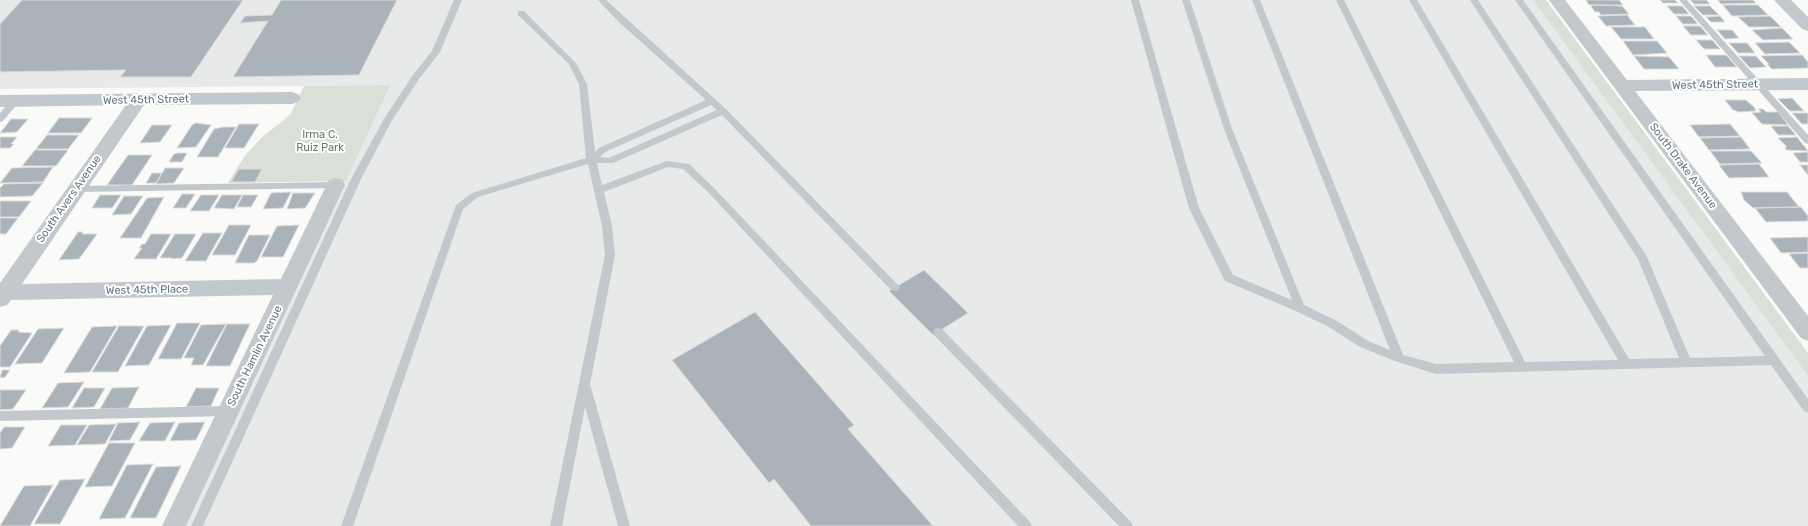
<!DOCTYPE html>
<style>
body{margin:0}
canvas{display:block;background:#fafaf8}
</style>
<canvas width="1808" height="526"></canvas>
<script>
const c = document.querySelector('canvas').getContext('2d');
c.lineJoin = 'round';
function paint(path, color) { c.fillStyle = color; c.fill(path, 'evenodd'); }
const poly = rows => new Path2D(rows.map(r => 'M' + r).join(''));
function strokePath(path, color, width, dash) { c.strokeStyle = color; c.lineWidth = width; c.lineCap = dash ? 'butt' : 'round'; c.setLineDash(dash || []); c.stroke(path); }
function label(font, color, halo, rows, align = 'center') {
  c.font = font + ' Rubik,sans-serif'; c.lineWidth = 4; c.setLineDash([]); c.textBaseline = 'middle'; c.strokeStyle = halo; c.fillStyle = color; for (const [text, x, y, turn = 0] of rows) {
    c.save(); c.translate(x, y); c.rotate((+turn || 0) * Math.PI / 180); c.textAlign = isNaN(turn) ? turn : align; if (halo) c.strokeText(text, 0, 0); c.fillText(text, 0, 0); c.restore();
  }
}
const built = poly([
 [0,0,1533,0,1808,376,1808,526,186,526,389,85,0,89]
]);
const green = poly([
 [1533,0,1546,0,1808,353,1808,376],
 [390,85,346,181,228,183,244,157,261,138,290,115,304,86]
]);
const building = poly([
 [22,0,243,0,191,77,120,77,126,70,0,72,0,24,22,0],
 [281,0,397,0,359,75,233,77,268,21,240,23,245,16,272,15,281,0],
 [1586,0,1619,0,1623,5,1589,5,1586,0],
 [1660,0,1675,0,1678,3,1663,3,1660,0],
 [1690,0,1706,0,1710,4,1694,4,1690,0],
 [1718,0,1753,0,1756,3,1721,4,1718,0],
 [1594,5,1622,6,1629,14,1601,15,1599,12,1595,12,1591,6,1594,5],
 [1723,5,1758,5,1768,15,1732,16,1723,5],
 [1667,6,1682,6,1689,14,1674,14,1667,6],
 [1694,6,1710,6,1719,15,1703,15,1694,6],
 [1627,15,1635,25,1606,26,1598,16,1627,15],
 [1676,16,1691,16,1698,24,1683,24,1676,16],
 [1720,16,1725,22,1711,22,1706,17,1720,16],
 [1770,16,1781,27,1749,27,1738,17,1770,16],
 [1683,26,1700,26,1708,35,1691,35,1683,26],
 [1611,27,1645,27,1654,39,1621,39,1611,27],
 [1782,28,1793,39,1763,40,1752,30,1782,28],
 [1717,30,1732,30,1739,38,1725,39,1717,30],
 [1696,40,1712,40,1720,49,1704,49,1696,40],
 [1623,41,1657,41,1667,53,1633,55,1623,41],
 [1789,42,1800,53,1765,54,1755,43,1789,42],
 [1729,43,1747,43,1755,53,1738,53,1729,43],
 [1706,55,1726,55,1737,67,1715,67,1706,55],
 [1802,55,1808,62,1808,68,1772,69,1767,64,1769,64,1761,56,1802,55],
 [1634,56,1669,57,1679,69,1644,69,1634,56],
 [1739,56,1756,56,1766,67,1750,68,1739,56],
 [1792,98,1804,111,1790,111,1778,99,1792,98],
 [1725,100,1746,100,1756,109,1754,109,1756,111,1739,112,1733,110,1725,100],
 [1758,109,1763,109,1766,112,1778,112,1788,125,1762,124,1752,113,1761,112,1758,109],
 [1792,113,1808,113,1808,124,1802,124,1792,113],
 [59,118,92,118,81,133,48,133,59,118],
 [11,119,28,119,17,132,0,133,11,119],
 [196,123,211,125,196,147,177,148,192,125,196,123],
 [239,124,259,124,244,148,225,148,239,124],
 [1730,124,1740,136,1699,137,1690,125,1730,124],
 [152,125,172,125,160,142,140,143,152,125],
 [1771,126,1788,126,1796,135,1778,135,1771,126],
 [223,127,236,127,218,157,197,157,214,129,223,127],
 [47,135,79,135,68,149,36,149,47,135],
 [0,137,17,137,11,144,14,144,10,148,0,148,0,137],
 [1741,137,1750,149,1709,150,1700,138,1741,137],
 [1797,137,1808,151,1786,150,1785,147,1787,147,1778,138,1797,137],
 [35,150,68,150,56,166,22,166,35,150],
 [1710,151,1751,151,1762,163,1720,164,1710,151],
 [1808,152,1808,162,1800,162,1793,153,1808,152],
 [177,153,187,153,182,162,169,162,174,154,177,153],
 [128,155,152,155,132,185,107,185,128,155],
 [1759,164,1769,177,1729,178,1719,165,1759,164],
 [1800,165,1808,165,1808,175,1800,165],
 [53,167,43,182,0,183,12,168,53,167],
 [165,168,184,168,174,183,156,184,165,168],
 [239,169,262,169,255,182,231,182,239,169],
 [152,173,162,173,156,183,146,183,152,173],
 [43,183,32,196,0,197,0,188,4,184,43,183],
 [291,192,283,208,263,209,271,193,291,192],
 [1741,192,1787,192,1799,207,1753,208,1744,200,1741,192],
 [293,193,315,193,305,208,287,209,293,193],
 [182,194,195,194,186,208,173,208,182,194],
 [100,195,121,195,112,208,92,208,100,195],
 [201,195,219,195,209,211,190,211,201,195],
 [222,195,242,195,234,209,214,208,222,195],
 [243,195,258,195,251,207,237,207,243,195],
 [124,196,143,196,131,214,112,215,124,196],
 [164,197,141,238,120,238,147,198,164,197],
 [0,201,31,201,19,217,0,217,0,201],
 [1801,207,1808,216,1808,221,1766,222,1755,208,1801,207],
 [0,218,18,218,6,234,0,234,0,218],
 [229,225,251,225,235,255,212,255,229,225],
 [299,225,283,257,261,257,277,226,299,225],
 [78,232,83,232,82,234,97,234,79,259,59,260,78,232],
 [203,233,222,233,206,261,185,261,203,233],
 [151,234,171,234,156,259,134,259,142,248,139,248,142,244,145,244,151,234],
 [175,234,196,234,182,258,171,259,172,258,160,258,175,234],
 [249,235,270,235,257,261,254,263,235,263,249,235],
 [1808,237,1808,252,1781,253,1770,238,1808,237],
 [1808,253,1808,268,1800,268,1789,254,1808,253],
 [924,270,968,313,933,335,889,291,924,270],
 [755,312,854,425,848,429,933,526,811,526,774,479,769,483,672,360,755,312],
 [177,323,200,323,181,359,158,359,177,323],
 [226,324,203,365,191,365,194,358,184,358,201,325,226,324],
 [227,324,250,324,230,366,206,366,227,324],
 [171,325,149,365,125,366,147,326,171,325],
 [117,326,90,372,64,373,92,327,117,326],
 [119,326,144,326,118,372,92,372,119,326],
 [64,328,42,363,15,364,38,329,64,328],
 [11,330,19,330,18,332,32,333,10,367,0,367,0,346,11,330],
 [2,370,10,370,5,377,0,378,2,370],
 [84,382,68,407,42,408,58,383,84,382],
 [139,387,128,408,100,409,112,388,139,387],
 [84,388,105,388,94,407,72,408,84,388],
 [196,388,219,388,211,406,186,407,196,388],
 [0,390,26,390,13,409,0,410,0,390],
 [140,422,130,440,109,441,118,423,140,422],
 [175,422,165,441,139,441,150,423,175,422],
 [205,422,196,440,170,441,179,423,205,422],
 [116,424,105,444,77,445,89,425,116,424],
 [61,425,87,425,75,445,48,446,61,425],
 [4,427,25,427,12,448,0,449,0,433,4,427],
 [109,443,135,443,112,486,85,487,109,443],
 [153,464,125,518,99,519,127,465,153,464],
 [181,466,156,518,130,518,156,467,181,466],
 [85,479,60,524,34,524,60,480,85,479],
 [53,485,30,526,0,526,24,486,53,485]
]);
const lane = poly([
 [454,0,462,0,440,52,419,79,391,122,361,179,203,526,191,526,351,179,384,119,413,75,432,51,454,0],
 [598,0,606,0,726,109,900,287,899,290,895,291,891,290,722,115,613,163,597,163,602,185,667,161,689,164,714,188,1030,522,1032,526,1018,526,708,192,683,169,668,167,604,192,612,226,615,255,590,384,630,526,618,526,585,407,562,526,550,526,605,255,602,226,588,164,478,197,463,209,353,526,341,526,456,205,472,193,586,158,579,84,569,64,518,15,518,11,524,11,576,63,587,84,595,152,599,148,706,100,620,23,598,0],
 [711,105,717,110,609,158,600,157,605,152,711,105],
 [1131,0,1139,0,1199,208,1233,275,1292,300,1224,129,1182,0,1190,0,1232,129,1304,305,1337,321,1368,341,1390,350,1252,0,1260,0,1403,355,1436,364,1514,362,1336,0,1344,0,1525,362,1618,360,1409,0,1417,0,1629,359,1679,358,1638,259,1470,0,1478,0,1646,255,1690,358,1765,356,1515,0,1523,0,1808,399,1808,413,1804,411,1771,365,1436,374,1395,361,1360,347,1329,327,1296,311,1225,281,1189,208,1131,0],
 [1679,0,1687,0,1808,135,1808,144,1805,143,1679,0],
 [15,98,19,101,18,103,3,121,0,122,0,113,12,99,15,98],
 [336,182,341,185,336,188,76,192,71,189,76,186,336,182],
 [938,328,942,329,1131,522,1133,526,1119,526,934,335,933,332,934,329,938,328],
 [229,406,233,408,235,411,233,414,229,416,0,421,0,411,229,406]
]);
const street = poly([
 [1549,0,1565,0,1627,80,1808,78,1808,90,1635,91,1808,316,1808,341,1801,338,1549,0],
 [1774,0,1791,0,1808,17,1808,31,1802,29,1774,0],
 [292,92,298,94,301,98,298,102,292,104,144,105,22,284,281,279,329,180,336,178,343,180,345,185,186,526,162,526,273,295,11,300,7,305,0,307,0,283,126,105,0,107,0,95,292,92]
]);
const streetNames = [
 ["West 45th Street",1715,85,-1],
 ["West 45th Street",146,100,-1],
 ["South Drake Avenue",1683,166,53],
 ["South Avers Avenue",69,199,-55],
 ["West 45th Place",147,290,-1],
 ["South Hamlin Avenue",255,356,-64]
];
const parkNames = [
 ["Irma C.",320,135],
 ["Ruiz Park",320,148]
];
paint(built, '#e8e9e9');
paint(green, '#dadfd7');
paint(building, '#aab3b9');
strokePath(building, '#dcdcda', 1);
paint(lane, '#c3c8cc');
paint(street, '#c3c8cc');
label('11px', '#657683', '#fff', streetNames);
label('11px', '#687a64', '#fff', parkNames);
</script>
